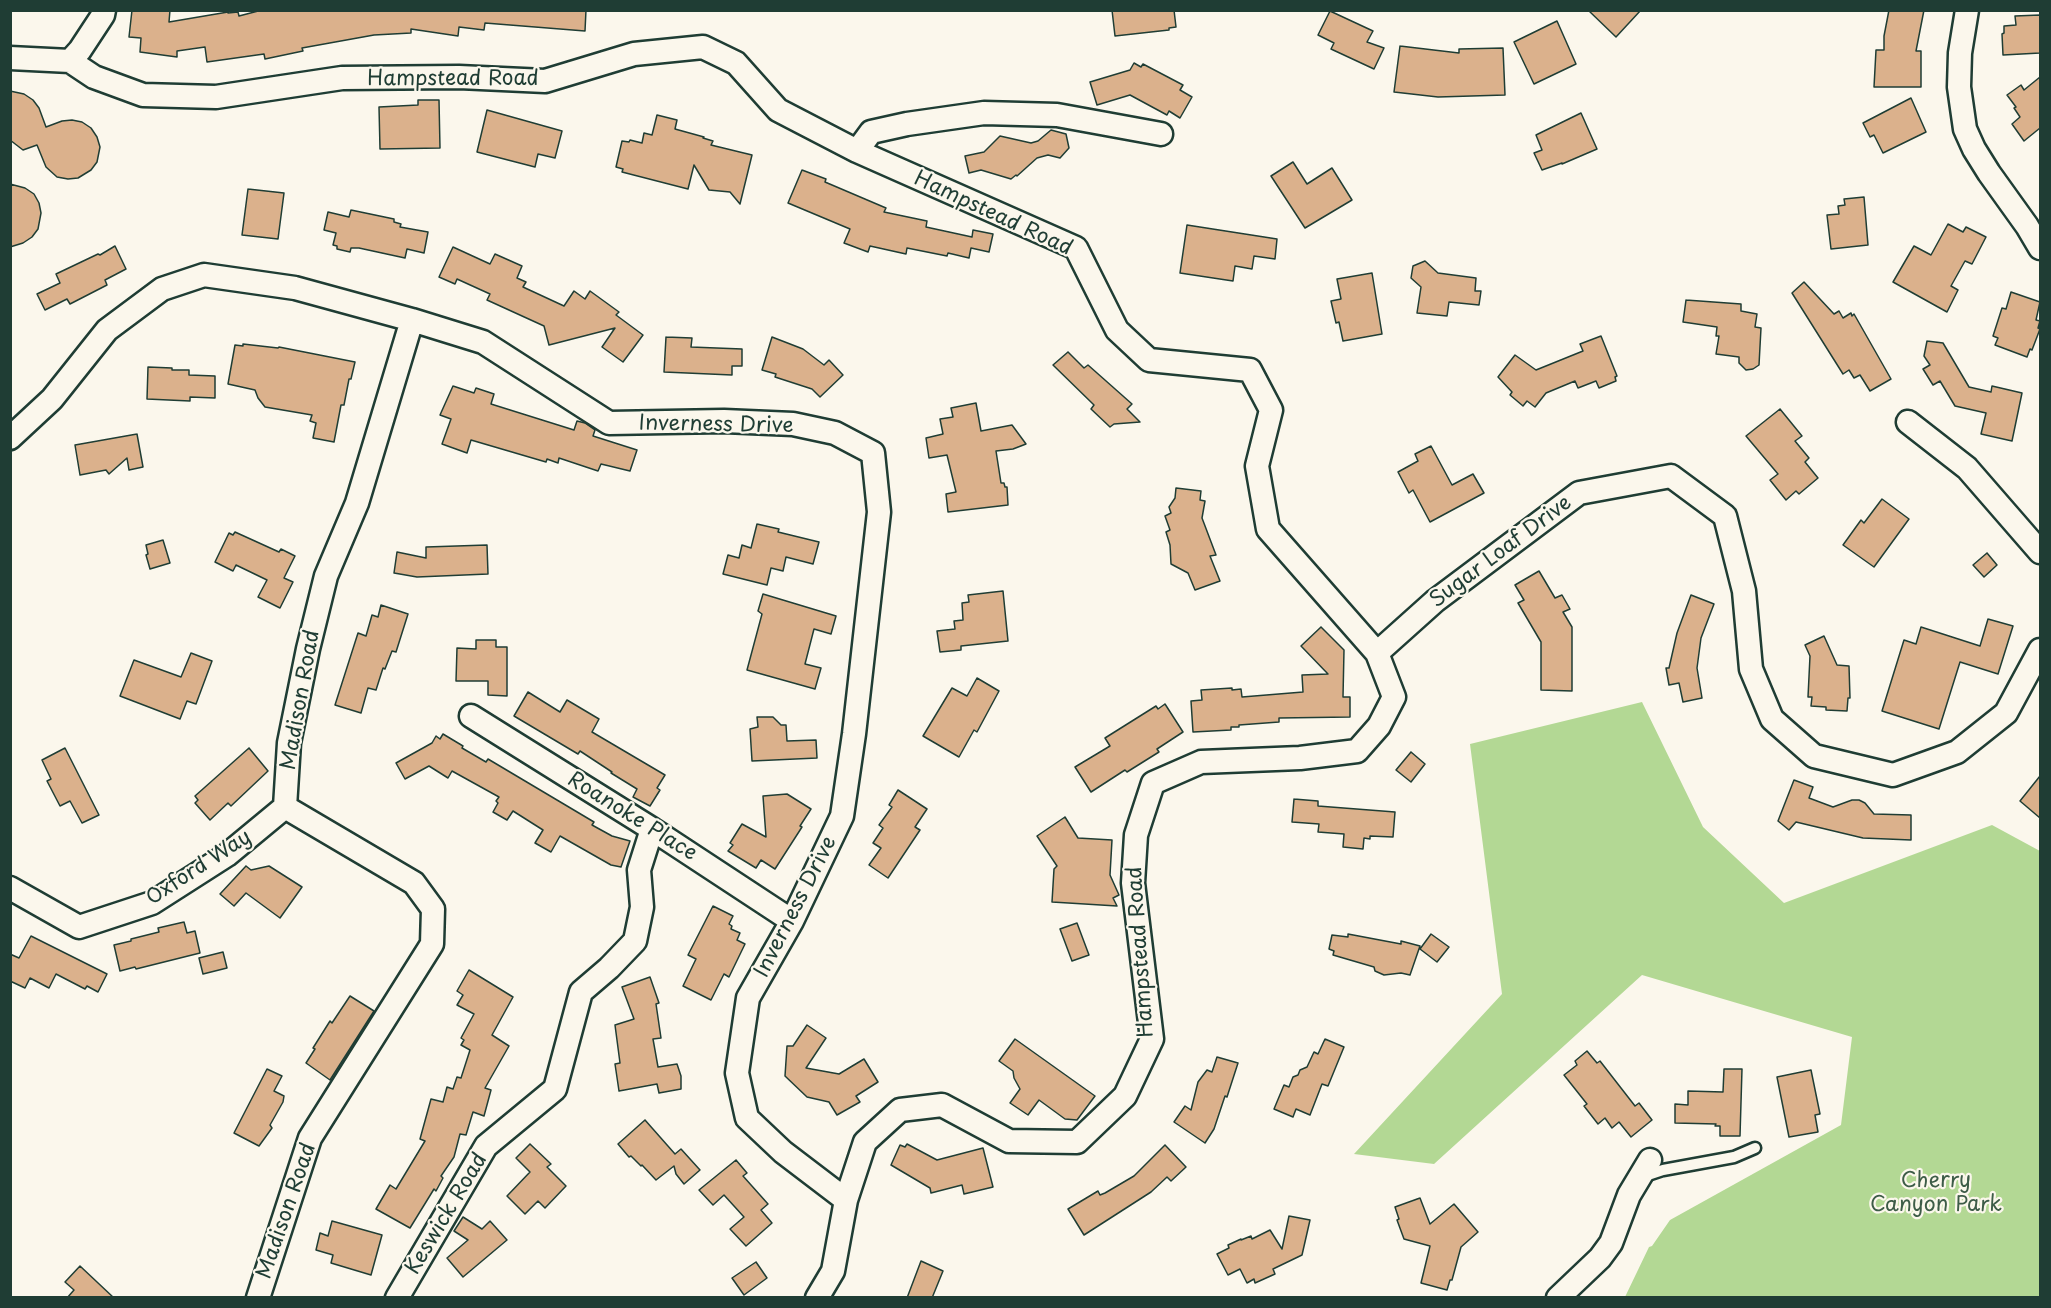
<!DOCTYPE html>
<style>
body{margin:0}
#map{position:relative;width:2051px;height:1308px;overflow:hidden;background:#fbf7ec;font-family:"Playpen Sans",sans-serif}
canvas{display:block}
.frame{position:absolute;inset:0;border:12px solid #1f3d34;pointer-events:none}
</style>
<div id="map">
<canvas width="2051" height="1308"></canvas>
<div class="frame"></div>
</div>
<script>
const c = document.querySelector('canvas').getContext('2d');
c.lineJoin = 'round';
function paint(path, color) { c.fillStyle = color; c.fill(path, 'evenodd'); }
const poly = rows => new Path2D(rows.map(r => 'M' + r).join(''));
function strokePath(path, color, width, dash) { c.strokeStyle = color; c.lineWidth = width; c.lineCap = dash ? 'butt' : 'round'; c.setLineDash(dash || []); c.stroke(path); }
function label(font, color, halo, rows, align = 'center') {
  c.font = font + ' "Playpen Sans",sans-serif'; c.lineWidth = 4.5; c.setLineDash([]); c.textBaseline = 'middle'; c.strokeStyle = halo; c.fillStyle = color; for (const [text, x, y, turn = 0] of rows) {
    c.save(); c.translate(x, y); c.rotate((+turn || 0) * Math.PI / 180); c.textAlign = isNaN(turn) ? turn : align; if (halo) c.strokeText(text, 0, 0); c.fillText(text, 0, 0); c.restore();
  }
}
const green = poly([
 [1642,702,1703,827,1784,903,1992,825,2040,851,2040,1297,1625,1297,1649,1247,1652,1246,1670,1220,1841,1125,1852,1037,1642,975,1434,1164,1354,1154,1502,994,1470,744]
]);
const building = poly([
 [132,10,170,10,169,22,228,12,228,13,238,12,239,16,262,10,586,10,585,31,485,23,484,30,459,27,458,36,411,29,411,33,374,35,302,48,303,51,265,59,264,54,207,62,205,47,177,51,177,57,140,52,141,38,129,37,132,10],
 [1112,10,1174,10,1176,27,1169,28,1169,30,1115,36,1112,10],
 [1588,10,1641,10,1616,37,1588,10],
 [1889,10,1924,10,1916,51,1921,51,1921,87,1874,87,1876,50,1884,50,1884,36,1889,10],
 [1330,11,1373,31,1367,42,1384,48,1374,69,1331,49,1334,43,1318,35,1330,11],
 [2040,15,2040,53,2003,55,2002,34,2004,33,2004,26,2016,25,2015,16,2040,15],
 [1557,21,1576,64,1534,84,1514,42,1557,21],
 [1400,46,1459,53,1459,49,1503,48,1505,95,1438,97,1394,92,1400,46],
 [1134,63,1141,67,1143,64,1183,85,1180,90,1192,97,1180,118,1169,111,1167,115,1130,95,1097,105,1090,82,1130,70,1134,63],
 [2040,77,2040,128,2024,141,2012,124,2020,117,2014,108,2016,107,2007,95,2021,85,2024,90,2040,77],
 [10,91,24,94,33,100,39,108,46,127,62,121,72,120,82,122,91,128,97,137,100,147,97,162,91,170,78,178,68,179,57,177,46,167,37,145,23,150,10,140,10,91],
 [1911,98,1926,132,1883,153,1874,135,1870,137,1863,123,1911,98],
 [418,100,439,100,440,148,380,149,379,107,418,105,418,100],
 [487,110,562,131,555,158,538,154,535,167,477,152,487,110],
 [1581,113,1597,149,1562,164,1562,163,1542,170,1534,153,1542,150,1536,135,1581,113],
 [657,115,677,120,675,129,704,137,703,138,713,141,711,145,752,155,740,204,730,192,709,190,694,165,688,189,622,172,623,169,616,167,622,141,629,142,630,140,642,143,644,133,652,135,657,115],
 [1051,130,1066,134,1069,148,1060,158,1048,155,1037,158,1017,176,1016,175,1011,179,981,170,969,173,965,156,984,152,1000,136,1031,143,1038,141,1051,130],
 [1293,162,1307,184,1332,168,1352,200,1305,228,1271,176,1293,162],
 [802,170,826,179,825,182,886,208,884,212,927,221,926,227,972,237,973,230,993,234,989,252,971,248,969,258,948,253,947,256,907,248,906,254,870,246,868,252,844,243,850,229,788,203,802,170],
 [10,184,25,188,34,194,39,203,41,213,38,229,32,237,23,243,10,247,10,184],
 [248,189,284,193,278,239,242,235,248,189],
 [1864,197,1868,245,1831,249,1827,215,1839,214,1838,206,1845,205,1844,199,1864,197],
 [351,210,394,219,394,222,401,224,400,227,428,232,424,253,407,249,405,258,359,248,351,248,350,252,337,249,337,246,333,245,336,233,324,230,328,212,349,217,351,210],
 [1948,224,1963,232,1966,227,1986,237,1972,264,1965,261,1951,286,1958,290,1947,312,1893,282,1914,246,1931,255,1948,224],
 [1187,225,1277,239,1275,259,1254,256,1252,269,1235,266,1233,281,1180,273,1187,225],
 [115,246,126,269,105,280,107,285,70,304,67,299,45,310,37,294,60,283,56,274,98,254,100,255,115,246],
 [453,247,490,264,495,254,522,266,517,278,526,282,523,287,564,306,574,291,585,299,590,291,619,312,616,315,643,335,623,362,602,347,615,328,549,345,544,326,487,300,490,294,457,279,455,284,439,277,453,247],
 [1425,261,1438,273,1476,278,1475,291,1481,291,1479,305,1449,302,1447,316,1417,313,1421,287,1411,278,1413,266,1425,261],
 [1372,273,1382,334,1343,341,1339,322,1336,323,1331,301,1341,299,1337,279,1372,273],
 [1804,282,1834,314,1839,311,1843,318,1851,313,1852,316,1854,314,1891,379,1870,391,1860,375,1854,378,1849,370,1843,374,1792,293,1804,282],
 [2011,292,2040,302,2036,320,2040,321,2038,328,2040,329,2032,350,2030,349,2027,357,1995,345,1998,338,1993,336,2002,308,2006,309,2011,292],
 [1686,300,1741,304,1741,311,1757,314,1755,327,1761,328,1759,365,1753,369,1746,370,1739,363,1739,357,1716,354,1719,336,1716,336,1717,327,1683,322,1686,300],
 [1601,336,1617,376,1615,377,1616,381,1599,388,1596,381,1578,388,1575,381,1546,393,1535,407,1527,401,1523,406,1510,395,1512,392,1498,377,1515,355,1536,370,1583,351,1580,344,1601,336],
 [666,337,692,338,691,347,742,349,742,366,732,366,732,375,664,372,666,337],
 [772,337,803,349,824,365,829,360,843,375,820,397,812,389,775,377,776,374,762,370,772,337],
 [1927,341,1943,343,1969,387,1991,392,1992,386,2022,393,2012,441,1981,434,1986,413,1955,406,1940,381,1933,385,1923,369,1930,365,1924,356,1927,341],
 [243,344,278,348,279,347,355,362,351,379,349,379,344,405,341,405,334,442,313,438,316,423,310,421,312,415,265,407,258,398,255,390,228,384,235,345,243,346,243,344],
 [1068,352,1084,368,1088,365,1132,404,1127,409,1140,422,1114,424,1110,427,1091,409,1094,405,1053,365,1068,352],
 [148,367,172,368,172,370,189,370,189,375,215,376,215,398,190,397,190,401,147,399,148,367],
 [453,386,474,393,476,388,494,394,491,404,574,430,577,421,585,423,595,430,593,436,637,450,630,471,601,464,598,471,559,458,558,463,547,459,546,462,471,440,467,453,442,444,451,419,440,415,453,386],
 [976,403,981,431,1012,425,1026,444,1013,449,996,451,1001,483,1004,483,1005,487,1007,487,1008,505,948,512,946,494,956,492,947,455,929,458,926,438,943,434,940,419,953,417,951,408,976,403],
 [1780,409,1802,436,1795,441,1809,458,1805,462,1818,478,1799,494,1796,491,1786,500,1770,480,1778,474,1746,436,1780,409],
 [137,434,143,467,129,470,127,458,109,474,106,470,80,475,75,445,137,434],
 [1431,446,1452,485,1473,474,1484,493,1430,522,1413,490,1409,493,1398,472,1418,461,1415,454,1431,446],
 [1176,488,1201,491,1200,500,1205,501,1202,518,1216,555,1210,556,1220,581,1195,590,1188,573,1171,564,1170,545,1166,532,1170,530,1165,516,1171,513,1169,507,1175,498,1176,488],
 [1882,499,1909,519,1874,567,1843,545,1861,520,1864,523,1882,499],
 [757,524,779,529,778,532,819,542,813,564,786,557,783,571,771,568,767,585,723,574,728,555,739,558,742,545,751,548,757,524],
 [235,532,279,552,281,549,295,556,284,578,293,582,280,608,258,597,267,580,236,565,233,571,215,562,229,533,233,535,235,532],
 [163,540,170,563,150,569,146,555,148,554,146,545,163,540],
 [487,545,488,574,417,577,394,573,397,552,426,558,426,547,487,545],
 [1987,553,1997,565,1984,577,1973,565,1987,553],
 [1539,571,1555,598,1562,595,1570,609,1563,612,1572,627,1572,691,1541,690,1541,642,1518,603,1524,600,1515,585,1539,571],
 [1003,591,1008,641,961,646,961,650,940,652,937,631,955,629,954,621,963,620,962,603,969,602,968,595,1003,591],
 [763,594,836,616,831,634,814,629,805,664,821,668,815,689,747,670,762,614,758,611,763,594],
 [1691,595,1714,604,1701,638,1697,668,1702,698,1683,702,1679,683,1669,685,1666,668,1669,668,1677,633,1691,595],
 [381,605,408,614,396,652,392,651,385,669,383,668,376,690,368,688,361,713,335,705,358,633,366,636,372,615,378,617,381,605],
 [1988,619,2013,626,1998,674,1960,662,1939,729,1882,711,1904,640,1916,644,1921,627,1980,646,1988,619],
 [1321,627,1344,650,1343,697,1350,697,1350,717,1279,718,1279,722,1239,725,1239,727,1231,727,1231,730,1193,732,1191,701,1202,700,1201,690,1232,688,1232,690,1241,689,1242,697,1303,692,1302,675,1328,674,1301,646,1321,627],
 [1824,636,1837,665,1849,666,1850,698,1848,698,1847,711,1826,710,1826,707,1811,706,1812,697,1808,697,1810,656,1805,645,1824,636],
 [476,640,496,640,496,647,507,647,507,696,488,695,488,681,456,681,457,648,476,649,476,640],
 [191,653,212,661,196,704,187,701,180,719,120,696,134,660,181,677,191,653],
 [977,678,999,691,977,732,974,730,959,757,923,736,952,688,967,696,977,678],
 [528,692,560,712,567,700,599,719,592,732,665,775,657,788,660,790,650,806,633,797,637,789,611,773,612,772,580,751,578,754,514,716,528,692],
 [1165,704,1183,732,1157,749,1159,752,1127,772,1125,770,1091,792,1075,767,1110,746,1105,738,1156,706,1158,709,1165,704],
 [757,717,773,717,781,725,786,725,787,741,816,740,817,758,752,761,750,729,758,727,757,717],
 [443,734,463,746,462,748,486,762,488,759,594,822,592,825,612,836,630,841,621,867,611,865,560,836,551,852,535,843,543,830,513,811,507,820,493,812,498,803,496,801,499,797,452,771,448,778,429,766,405,779,396,763,432,743,436,736,440,739,443,734],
 [65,748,99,815,82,823,70,801,60,806,47,781,51,779,42,760,65,748],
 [249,748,268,771,231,806,228,803,210,820,195,803,198,800,195,796,249,748],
 [1411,752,1425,764,1411,782,1396,770,1411,752],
 [2040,776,2040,818,2020,801,2040,776],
 [1794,780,1813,787,1809,798,1833,807,1852,800,1859,800,1865,803,1874,814,1911,815,1911,840,1863,838,1796,822,1789,830,1778,821,1794,780],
 [898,790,927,809,915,827,920,830,888,878,869,865,881,848,873,843,883,828,879,825,892,807,889,805,898,790],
 [787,794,811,809,800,826,802,827,775,869,761,860,756,868,728,851,733,845,730,843,742,824,766,837,763,796,787,794],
 [1294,799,1318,801,1318,806,1395,812,1393,837,1370,836,1370,839,1364,838,1363,849,1343,847,1344,834,1318,832,1319,824,1292,822,1294,799],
 [1065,817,1078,838,1112,840,1110,875,1119,895,1113,898,1117,906,1052,902,1054,869,1057,866,1037,836,1065,817],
 [246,866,251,870,269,866,302,887,280,918,246,893,234,906,220,894,246,866],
 [713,906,733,916,729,924,732,926,731,929,740,933,737,940,745,944,729,977,724,974,711,1000,683,986,696,959,688,955,713,906],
 [184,922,187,933,195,931,200,953,136,969,135,967,120,971,114,945,131,941,131,939,159,932,158,928,184,922],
 [1077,923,1089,955,1072,961,1060,929,1077,923],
 [1348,934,1401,944,1401,941,1420,946,1410,975,1401,973,1384,975,1375,971,1374,967,1333,955,1334,951,1329,949,1332,935,1348,937,1348,934],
 [1431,934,1449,947,1437,962,1420,949,1431,934],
 [31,936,107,974,98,992,87,986,85,989,56,974,49,988,30,978,25,988,10,981,10,954,19,958,31,936],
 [223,952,227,968,203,974,199,958,223,952],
 [469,970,513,997,492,1035,509,1046,485,1088,491,1090,484,1116,473,1112,466,1135,460,1134,454,1157,441,1176,443,1178,436,1191,434,1189,410,1228,376,1209,390,1185,396,1189,425,1141,420,1139,431,1099,443,1102,447,1087,453,1089,457,1077,461,1078,470,1050,461,1045,464,1040,461,1038,474,1014,457,1005,463,995,457,991,469,970],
 [650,977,659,1003,656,1004,661,1038,653,1039,658,1067,677,1064,681,1076,681,1089,659,1093,657,1084,619,1091,615,1064,620,1063,615,1025,634,1019,622,987,650,977],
 [350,996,374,1011,330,1080,306,1063,315,1049,313,1048,330,1021,332,1023,350,996],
 [807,1025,826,1038,806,1068,839,1074,864,1059,878,1082,856,1096,860,1102,837,1115,829,1102,807,1097,785,1076,787,1046,793,1046,807,1025],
 [1015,1039,1095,1096,1077,1120,1065,1119,1039,1100,1028,1115,1010,1103,1020,1089,1014,1078,1013,1071,999,1061,1015,1039],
 [1325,1039,1344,1047,1328,1086,1322,1084,1310,1115,1296,1109,1293,1117,1274,1109,1284,1085,1289,1087,1293,1077,1298,1075,1300,1070,1307,1067,1314,1052,1318,1054,1325,1039],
 [1587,1051,1597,1063,1600,1061,1635,1106,1639,1103,1652,1120,1631,1137,1619,1122,1612,1128,1605,1118,1598,1124,1584,1106,1587,1104,1564,1075,1577,1065,1575,1061,1587,1051],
 [1217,1057,1238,1063,1227,1097,1225,1096,1214,1129,1205,1143,1174,1122,1185,1106,1191,1110,1198,1082,1207,1070,1212,1072,1217,1057],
 [267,1069,282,1076,274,1091,284,1096,283,1102,270,1125,272,1128,259,1146,234,1133,267,1069],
 [1724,1069,1742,1069,1740,1136,1720,1136,1720,1126,1715,1126,1716,1124,1675,1123,1675,1104,1688,1105,1688,1091,1723,1092,1724,1069],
 [1811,1070,1820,1114,1815,1115,1818,1132,1789,1137,1777,1077,1811,1070],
 [645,1120,675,1154,681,1149,700,1170,684,1184,676,1174,674,1166,656,1180,642,1165,641,1166,631,1156,629,1157,618,1144,645,1120],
 [530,1144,551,1164,547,1167,566,1186,545,1208,538,1201,525,1214,507,1196,530,1172,516,1158,530,1144],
 [907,1144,937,1160,983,1148,993,1187,964,1194,962,1185,931,1193,930,1188,891,1165,900,1145,905,1147,907,1144],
 [1165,1145,1186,1167,1171,1181,1167,1177,1151,1192,1084,1235,1068,1209,1098,1191,1100,1195,1105,1193,1134,1176,1165,1145],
 [736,1160,747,1173,743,1176,768,1204,761,1210,772,1223,746,1246,730,1229,744,1217,724,1195,713,1205,699,1190,736,1160],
 [1420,1198,1430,1224,1454,1204,1478,1232,1461,1247,1452,1280,1450,1280,1447,1290,1421,1283,1430,1246,1404,1239,1397,1220,1399,1219,1395,1207,1420,1198],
 [1289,1216,1310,1220,1302,1255,1273,1269,1275,1274,1255,1283,1254,1279,1247,1283,1240,1269,1228,1275,1217,1254,1229,1248,1228,1245,1241,1239,1241,1240,1251,1236,1252,1239,1270,1230,1282,1249,1289,1216],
 [463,1217,482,1229,490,1221,507,1240,463,1277,447,1258,468,1240,454,1231,463,1217],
 [332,1221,382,1235,371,1275,331,1263,333,1255,316,1250,320,1233,328,1236,332,1221],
 [921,1261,943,1271,932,1298,907,1298,921,1261],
 [756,1262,767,1278,744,1295,732,1278,756,1262],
 [80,1266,114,1298,67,1298,74,1290,65,1282,80,1266]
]);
const service = poly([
 [1642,1177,1663,1170,1734,1157,1755,1148]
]);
const minor = poly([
 [1967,10,1960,53,1959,87,1965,129,1974,149,1989,173,2027,226,2040,248],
 [10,58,70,61,94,77,143,95,216,97,342,78,459,77,545,81,634,54,703,47,736,63,778,110,857,151,1076,248,1117,330,1149,360,1250,370,1271,410,1257,466,1268,529,1377,653,1394,697,1379,726,1357,751,1300,758,1201,762,1153,783,1136,835,1133,883,1152,1039,1125,1096,1077,1142,1009,1141,942,1105,900,1110,865,1142,846,1200,833,1271,817,1298],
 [70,61,80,50,103,15,104,10],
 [857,151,871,132,907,124,984,113,1057,115,1161,134],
 [1908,422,1967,468,2040,552],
 [10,438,52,399,107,330,162,289,204,275,295,288,412,320,483,342,609,423,724,421,793,424,835,433,873,453,879,512,854,734,842,816,792,921,748,998,737,1073,747,1118,783,1152,846,1200],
 [1377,653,1435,601,1579,493,1671,476,1725,516,1744,591,1751,669,1772,719,1814,756,1893,775,1957,752,2006,713,2040,650],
 [471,716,652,829,792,921],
 [10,888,79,927,152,903,227,855,285,807],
 [258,1298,310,1138,432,944,433,909,414,883,285,807,289,743,308,649,326,576,357,503,412,320],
 [397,1298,486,1146,555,1089,581,992,609,968,635,941,642,907,639,870,652,829],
 [1558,1298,1600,1258,1611,1243,1629,1195,1650,1160]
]);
const streetNames = [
 ["Hampstead Road",453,79],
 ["Hampstead Road",993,214,25],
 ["Inverness Drive",716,425,1],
 ["Sugar Loaf Drive",1501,552,-37],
 ["Madison Road",301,700,-80],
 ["Roanoke Place",632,817,32],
 ["Oxford Way",199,868,-33],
 ["Inverness Drive",796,907,-63],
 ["Hampstead Road",1141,952,-94],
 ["Madison Road",287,1211,-71],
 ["Keswick Road",447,1214,-59]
];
const parkNames = [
 ["Cherry",1936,1181],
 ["Canyon Park",1936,1205]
];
paint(green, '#b3d894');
paint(building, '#dbb18c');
strokePath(building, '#1f3d34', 1.5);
strokePath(service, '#1f3d34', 15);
strokePath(minor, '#1f3d34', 27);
strokePath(service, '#fbf7ec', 10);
strokePath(minor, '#fbf7ec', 22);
label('21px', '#1f3d34', '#fbf7ec', streetNames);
label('21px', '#3d5c47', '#fbf7ec', parkNames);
</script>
